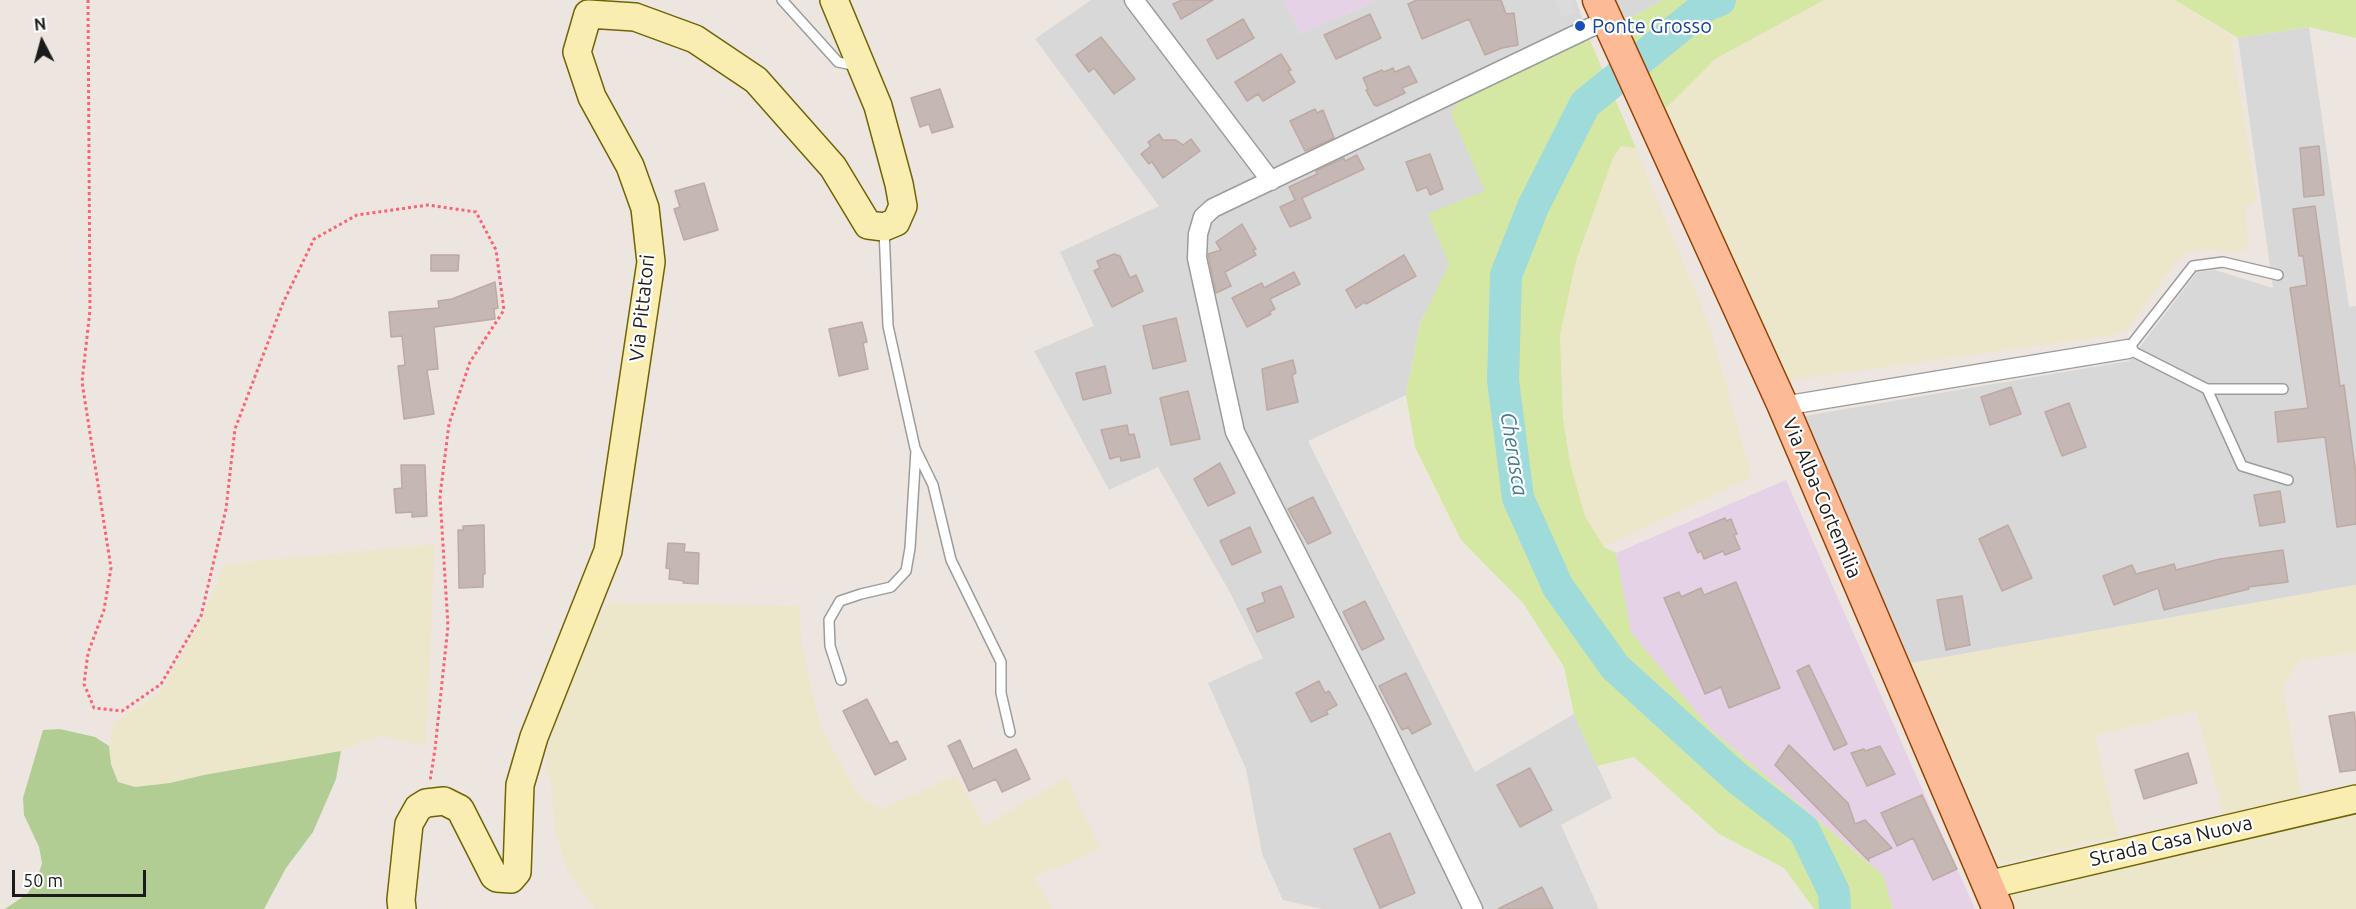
<!DOCTYPE html>
<style>
body{margin:0}
#map{position:relative;width:2356px;height:909px;overflow:hidden;background:#ede6e0;font-family:Ubuntu,sans-serif}
canvas{display:block}
.north{position:absolute;left:12px;top:12px;width:60px;height:60px;-webkit-text-stroke:4px #fff;paint-order:stroke;rotate:354deg;font-size:16px;font-weight:700;line-height:24px;text-align:center;color:#1b1b1b}
.north::after{content:'';display:block;margin:auto;width:21px;height:27px;background:#1b1b1b;clip-path:polygon(50% 0,100% 100%,50% 72%,0 100%)}
.scale{position:absolute;left:12px;top:870px;width:134px;height:27px;box-sizing:border-box;border:3px solid #1b1b1b;border-top:0;padding-left:8px;font-size:18px;line-height:21px;white-space:nowrap;color:#1b1b1b;-webkit-text-stroke:4px #fff;paint-order:stroke}
</style>
<div id="map">
<canvas width="2356" height="909"></canvas>
<div class="north">N</div>
<div class="scale">50 m</div>
</div>
<script>
const c = document.querySelector('canvas').getContext('2d');
c.lineJoin = 'round';
function paint(path, color) { c.fillStyle = color; c.fill(path, 'evenodd'); }
const poly = rows => new Path2D(rows.map(r => 'M' + r).join(''));
function strokePath(path, color, width, dash) { c.strokeStyle = color; c.lineWidth = width; c.lineCap = dash ? 'butt' : 'round'; c.setLineDash(dash || []); c.stroke(path); }
function label(font, color, halo, rows, align = 'center') {
  c.font = font + ' Ubuntu,sans-serif'; c.lineWidth = 4.5; c.setLineDash([]); c.textBaseline = 'middle'; c.strokeStyle = halo; c.fillStyle = color; for (const [text, x, y, turn = 0] of rows) {
    c.save(); c.translate(x, y); c.rotate((+turn || 0) * Math.PI / 180); c.textAlign = isNaN(turn) ? turn : align; if (halo) c.strokeText(text, 0, 0); c.fillText(text, 0, 0); c.restore();
  }
}
const residential = poly([
 [1091,0,1284,0,1301,34,1377,0,1576,0,1589,38,1486,191,1420,324,1406,395,1308,441,1475,772,1574,714,1612,798,1561,825,1599,909,1322,909,1283,900,1262,854,1246,769,1208,683,1263,658,1228,589,1158,467,1109,490,1034,351,1094,326,1060,252,1159,206,1035,39],
 [1615,0,1663,0,1625,21],
 [2309,27,2349,307,2356,306,2356,585,1911,663,1804,416,2129,361,2197,272,2215,270,2273,288,2238,38]
]);
const industrial = poly([
 [1284,0,1377,0,1301,34],
 [1786,480,1975,909,1893,909,1883,875,1709,728,1631,632,1620,588,1616,553]
]);
const farmland = poly([
 [1824,0,2175,0,2231,36,2257,199,2246,209,2248,247,2239,253,2202,249,2185,254,2172,267,2127,330,2114,335,1786,381,1666,108,1715,59],
 [1621,146,1636,148,1709,324,1752,477,1604,547,1585,516,1570,463,1563,418,1560,335,1576,261,1613,158],
 [435,544,426,746,379,736,341,751,170,783,135,787,118,782,111,764,109,746,113,723,161,692,198,626,225,564],
 [2356,585,2356,653,2300,660,2283,687,2302,798,2224,815,2196,711,2095,736,2118,836,1999,864,1911,663],
 [609,603,799,606,802,645,820,724,853,786,865,799,881,809,956,775,985,826,1066,777,1101,849,1035,877,1052,909,595,909,568,873,555,831,550,779,546,771,547,750,571,673,596,621],
 [2356,810,2356,909,2014,909,2005,889]
]);
const grass = poly([
 [1663,0,1824,0,1715,59,1666,108,1625,21],
 [2175,0,2356,0,2356,38,2309,27,2238,38],
 [1589,38,1636,148,1621,146,1613,158,1576,261,1560,335,1563,418,1570,463,1585,516,1604,547,1616,553,1631,632,1710,729,1883,875,1893,909,1814,909,1784,868,1719,834,1634,757,1597,766,1574,714,1564,667,1523,603,1461,540,1415,447,1406,395,1420,324,1449,264,1428,214,1485,191,1451,113,1459,100]
]);
const forest = poly([
 [60,729,95,737,109,746,111,764,118,782,135,787,170,783,204,775,341,751,336,779,313,832,286,868,264,909,5,909,27,894,37,880,42,863,39,847,24,815,23,798,43,730]
]);
const parking = poly([
 [1555,0,1571,0,1576,12,1563,18]
]);
const river = poly([
 [1720,0,1707,5,1585,104,1533,207,1506,275,1503,380,1518,498,1558,587,1615,667,1737,778,1804,830,1834,892,1835,909]
]);
const building = poly([
 [1182,0,1213,0,1181,19,1173,4,1182,0],
 [1417,0,1501,0,1506,14,1514,13,1518,45,1502,48,1485,55,1469,19,1422,39,1408,4,1417,0],
 [1370,14,1381,38,1336,59,1324,35,1370,14],
 [1243,19,1254,38,1217,59,1207,40,1243,19],
 [1101,37,1135,79,1114,94,1094,68,1089,72,1076,55,1101,37],
 [1281,54,1291,70,1288,71,1295,82,1263,101,1258,94,1247,101,1235,82,1281,54],
 [1409,66,1417,82,1402,88,1405,93,1377,106,1374,105,1366,90,1368,89,1363,78,1382,70,1384,72,1393,68,1395,72,1409,66],
 [940,89,953,127,932,133,929,124,920,127,911,98,940,89],
 [1315,109,1317,113,1323,110,1334,138,1305,151,1290,121,1315,109],
 [1159,134,1163,140,1176,140,1183,145,1191,139,1200,151,1163,178,1152,162,1149,164,1141,154,1151,146,1148,142,1159,134],
 [2319,146,2324,195,2304,197,2300,148,2319,146],
 [1430,154,1443,189,1430,195,1427,187,1417,191,1406,162,1430,154],
 [1357,155,1364,169,1302,198,1311,218,1290,227,1280,207,1295,200,1289,187,1317,174,1316,171,1344,158,1345,161,1357,155],
 [704,183,718,230,684,240,674,209,680,207,675,191,704,183],
 [2315,206,2340,386,2344,385,2356,475,2356,524,2337,527,2325,437,2278,442,2275,412,2308,408,2290,288,2307,285,2303,256,2299,256,2293,209,2315,206],
 [1242,224,1256,249,1253,250,1256,255,1225,272,1231,286,1216,293,1208,254,1221,250,1216,242,1242,224],
 [1114,254,1120,256,1130,278,1136,275,1143,291,1112,307,1094,271,1100,268,1097,261,1114,254],
 [431,255,459,255,458,271,431,271,431,255],
 [1404,255,1416,276,1366,304,1365,302,1356,308,1346,290,1404,255],
 [1294,272,1300,284,1270,299,1275,309,1269,312,1271,314,1247,327,1232,298,1262,283,1264,288,1294,272],
 [495,282,498,308,494,309,495,319,434,327,438,369,427,370,434,414,404,419,398,366,405,365,402,336,391,337,389,312,439,308,438,301,452,299,495,282],
 [1176,318,1186,361,1153,369,1143,326,1176,318],
 [862,322,867,342,863,343,868,369,839,376,829,329,862,322],
 [1293,360,1296,373,1292,375,1298,402,1267,410,1262,369,1293,360],
 [1105,366,1111,393,1083,400,1076,373,1105,366],
 [2011,387,2021,414,1990,425,1981,397,2011,387],
 [1188,391,1200,439,1171,445,1160,398,1188,391],
 [2069,403,2086,447,2062,456,2045,412,2069,403],
 [1127,425,1129,435,1134,434,1140,457,1121,461,1120,456,1110,459,1101,430,1127,425],
 [1220,463,1235,493,1208,506,1194,479,1220,463],
 [401,465,425,465,427,516,412,517,412,512,396,513,394,489,402,488,401,465],
 [2280,491,2285,522,2260,526,2254,495,2280,491],
 [1313,497,1331,533,1308,544,1288,509,1313,497],
 [1725,518,1726,521,1731,519,1737,534,1734,535,1740,549,1725,555,1723,551,1704,559,1701,551,1698,553,1689,533,1725,518],
 [484,525,485,574,483,574,483,587,459,588,458,530,463,530,463,526,484,525],
 [2008,525,2032,578,2002,591,1979,539,2008,525],
 [1250,527,1261,552,1232,565,1220,541,1250,527],
 [668,543,685,544,684,552,699,553,698,584,683,583,684,581,669,579,670,569,666,568,668,543],
 [2283,550,2288,582,2248,587,2249,589,2164,610,2158,588,2114,605,2103,576,2132,565,2136,574,2174,564,2176,570,2220,559,2283,550],
 [1736,582,1780,688,1729,708,1721,687,1705,694,1664,598,1679,592,1681,597,1701,588,1704,595,1736,582],
 [1281,586,1294,617,1257,632,1247,609,1265,602,1262,593,1281,586],
 [1962,596,1970,645,1946,650,1937,600,1962,596],
 [1365,601,1384,639,1362,650,1343,612,1365,601],
 [1809,665,1847,744,1834,750,1797,671,1809,665],
 [1406,673,1431,724,1412,734,1408,727,1402,730,1379,686,1406,673],
 [1319,681,1325,693,1329,691,1337,705,1326,711,1328,714,1311,722,1296,693,1319,681],
 [867,699,890,744,897,741,906,759,875,775,843,711,867,699],
 [2354,712,2356,723,2356,770,2340,772,2329,716,2354,712],
 [960,740,973,769,1016,749,1030,779,1002,792,996,779,969,791,948,746,960,740],
 [1789,745,1848,803,1855,824,1865,820,1892,848,1868,859,1869,861,1775,765,1789,745],
 [1880,746,1895,774,1867,786,1851,753,1864,749,1865,751,1880,746],
 [2188,753,2197,783,2144,799,2135,770,2188,753],
 [1530,768,1552,810,1520,827,1497,785,1530,768],
 [1922,795,1957,869,1933,880,1913,838,1897,846,1881,813,1922,795],
 [1390,833,1415,893,1380,908,1354,849,1390,833],
 [1542,887,1553,909,1498,909,1542,887]
]);
const path = poly([
 [88,0,90,310,82,382,111,568,104,610,88,653,84,684,94,708,122,711,161,684,201,616,226,509,235,429,283,303,314,239,357,215,428,205,476,212,496,250,504,310,470,362,449,424,440,496,448,626,435,749,430,781]
]);
const lane = poly([
 [782,0,838,62,857,66],
 [884,229,888,326,915,448,933,485,951,560,1001,662,1001,693,1010,732],
 [2278,275,2223,262,2193,266,2128,349,2207,389,2283,389],
 [2207,389,2242,466,2288,480],
 [841,680,830,646,829,620,840,601,861,594,891,587,906,571,910,548,916,450]
]);
const street = poly([
 [1134,0,1271,181],
 [1783,406,2128,349],
 [1473,909,1378,713,1235,432,1197,258,1198,234,1203,217,1213,208,1606,20]
]);
const secondary = poly([
 [1987,885,2356,799],
 [402,909,401,900,409,824,418,808,426,803,444,801,460,809,494,876,497,878,511,879,517,872,520,785,534,737,608,551,651,262,645,208,630,166,592,97,577,52,588,14,635,17,695,39,756,80,833,167,868,225,884,227,896,222,903,206,899,184,878,106,834,0]
]);
const primary = poly([
 [1598,0,1783,406,1998,909]
]);
const markers = [
 [1580,26,6,"#1a4fb4"]
];
const transitNames = [
 ["Ponte Grosso",1592,26]
];
const streetNames = [
 ["Via Pittatori",642,308,-84],
 ["Via Alba-Cortemilia",1822,498,67],
 ["Strada Casa Nuova",2171,841,-13]
];
const waterNames = [
 ["Cherasca",1514,454,81]
];
paint(residential, '#d9d8d8');
paint(industrial, '#e5d2e6');
paint(farmland, '#ece7ca');
paint(grass, '#d4e8a4');
paint(forest, '#b1cd94');
paint(parking, '#dbdbdb');
strokePath(river, '#9fdbdb', 32);
paint(building, '#c4b7b4');
strokePath(building, '#bea9a3', 1.5);
strokePath(lane, '#9c9c9c', 12);
strokePath(street, '#9c9c9c', 21);
strokePath(secondary, '#6f6404', 30);
strokePath(primary, '#924200', 33);
strokePath(path, '#fa6475', 3, [3, 3]);
strokePath(lane, '#fff', 9);
strokePath(street, '#fff', 18);
strokePath(secondary, '#f9edb2', 27);
strokePath(primary, '#fcba96', 30);
for (const [x, y, r, color] of markers) { const dot = new Path2D(); dot.arc(x, y, r, 0, 2 * Math.PI); c.fillStyle = color; c.fill(dot); strokePath(dot, '#fff', 2); }
label('20px', '#164399', '#fff', transitNames, 'left');
label('20px', '#1b1b1b', '#fff', streetNames);
label('italic 21px', '#407b93', '#fff', waterNames);
</script>
